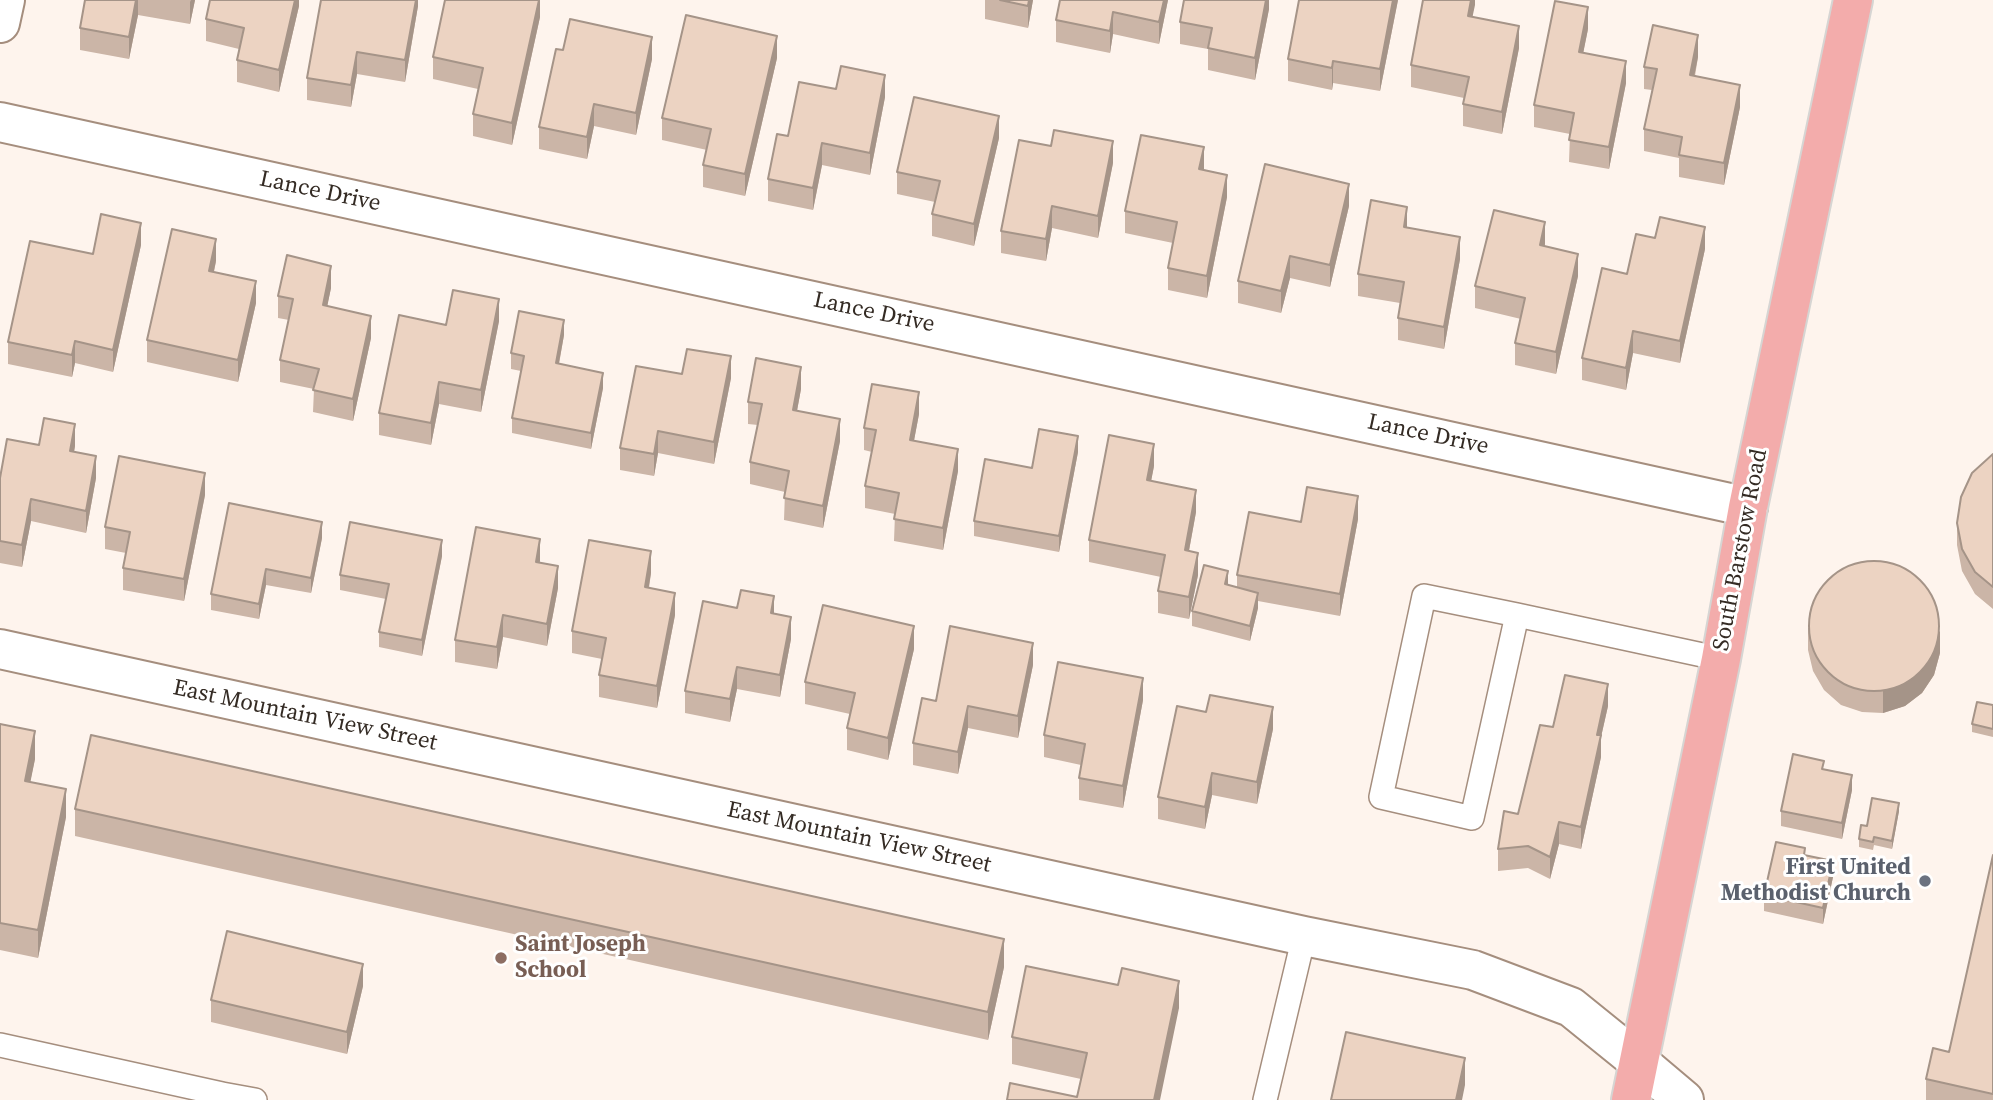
<!DOCTYPE html>
<style>
body{margin:0}
canvas{display:block;background:#fef4ed}
</style>
<canvas width="1993" height="1100"></canvas>
<script>
const c = document.querySelector('canvas').getContext('2d');
c.lineJoin = 'round';
const poly = rows => new Path2D(rows.map(r => 'M' + r).join(''));
function strokePath(path, color, width, dash) { c.strokeStyle = color; c.lineWidth = width; c.lineCap = dash ? 'butt' : 'round'; c.setLineDash(dash || []); c.stroke(path); }
function paint(path, color) { c.fillStyle = color; c.fill(path, 'evenodd'); }
function label(font, color, halo, rows, align = 'center') {
  c.font = font + ' "Source Serif 4",serif'; c.lineWidth = 6; c.setLineDash([]); c.textBaseline = 'middle'; c.strokeStyle = halo; c.fillStyle = color; for (const [text, x, y, turn = 0] of rows) {
    c.save(); c.translate(x, y); c.rotate((+turn || 0) * Math.PI / 180); c.textAlign = isNaN(turn) ? turn : align; if (halo) c.strokeText(text, 0, 0); c.fillText(text, 0, 0); c.restore();
  }
}
const service = poly([
 [1517,615,1472,818,1381,797,1424,596,1517,615,1721,659],
 [0,1045,222,1094,220,1100],
 [222,1094,255,1100],
 [1265,1100,1304,936]
]);
const minor = poly([
 [0,122,1748,507]
]);
const tertiary = poly([
 [0,23,5,0],
 [1639,1062,1684,1100]
]);
const secondary = poly([
 [0,649,1304,936,1473,970,1571,1007,1639,1062]
]);
const primary = poly([
 [1631,1100,1721,659,1748,507,1853,0]
]);
const wall = poly([
 [85,0,195,0,190,24,138,15,129,59,80,50,80,28],
 [299,0,299,6,279,92,237,82,237,60,239,49,206,41,206,19],
 [418,0,418,6,405,82,357,74,351,107,307,100,307,78],
 [540,0,540,17,512,145,473,136,473,114,478,89,433,79,433,57],
 [985,0,1033,0,1028,28,985,19],
 [1060,0,1168,0,1159,44,1113,34,1110,53,1056,42,1056,20],
 [1269,0,1269,9,1255,80,1208,70,1208,49,1180,44,1180,22],
 [1398,0,1380,91,1333,83,1332,90,1288,81,1288,59],
 [1475,0,1472,17,1519,48,1502,134,1463,126,1463,104,1464,98,1411,87,1411,65],
 [1588,29,1583,53,1626,83,1609,169,1569,162,1570,134,1534,127,1534,105],
 [563,50,652,59,636,135,594,126,587,159,539,149,539,127],
 [1698,57,1695,76,1740,107,1724,185,1679,177,1679,158,1644,151,1644,129,1652,90,1644,89,1644,67],
 [777,58,745,196,703,187,703,165,707,150,662,140,662,118],
 [836,89,885,97,870,175,822,165,813,210,768,201,768,179,788,136],
 [999,138,974,246,932,236,932,214,935,202,897,194,897,172],
 [1113,163,1098,238,1052,228,1046,261,1001,253,1001,231],
 [1204,170,1227,197,1207,298,1168,290,1168,268,1173,243,1125,233,1125,211],
 [1349,206,1330,287,1290,278,1281,313,1238,303,1238,281],
 [1407,228,1460,259,1444,349,1398,340,1398,318,1400,303,1358,296,1358,274],
 [1545,244,1545,246,1578,276,1556,374,1515,365,1515,343,1521,319,1475,308,1475,286],
 [141,245,113,372,75,363,72,377,8,364,8,342,93,254],
 [1705,249,1680,363,1633,353,1626,390,1582,380,1582,358],
 [216,261,214,272,256,303,238,382,147,362,147,340],
 [331,288,327,306,371,338,353,421,313,412,314,389,280,382,280,360,289,320,278,318,278,296],
 [499,321,481,412,439,404,431,445,379,435,379,413,446,325],
 [564,335,559,364,603,388,591,449,512,433,512,418,521,371,511,369,511,353],
 [682,374,731,378,714,464,658,453,654,476,620,470,620,448],
 [801,389,797,411,840,441,823,528,784,520,785,492,750,484,750,462,758,425,748,424,748,402],
 [919,414,914,440,958,471,943,550,894,541,895,514,865,508,865,486,872,452,864,450,864,428],
 [39,445,75,446,74,452,96,478,86,533,31,521,22,567,0,563,0,478],
 [1078,452,1059,552,974,536,974,521,1032,468],
 [1993,454,1993,609,1975,594,1962,571,1957,545,1957,523],
 [1154,466,1151,481,1196,512,1189,551,1198,575,1189,619,1158,613,1158,591,1161,577,1089,562,1089,540],
 [205,495,184,601,123,590,123,568,126,553,105,549,105,527],
 [1358,519,1340,616,1258,601,1258,608,1250,641,1192,626,1192,611,1237,587,1237,575,1301,522],
 [322,538,311,593,266,585,259,619,211,610,211,594],
 [442,556,422,656,379,647,379,632,386,599,340,590,340,575],
 [539,563,558,588,547,646,503,637,497,669,455,662,455,640],
 [651,573,649,588,675,615,657,708,599,697,599,675,602,659,572,653,572,631],
 [737,608,774,614,791,639,780,697,737,689,730,722,685,713,685,691],
 [1808,628,1940,653,1934,675,1922,693,1905,706,1883,713,1862,712,1841,705,1824,690,1813,671,1808,650],
 [914,649,888,760,847,750,847,728,850,714,805,704,805,682],
 [1033,665,1018,738,968,728,958,774,913,765,913,743,936,701],
 [1143,700,1123,808,1079,800,1079,778,1081,765,1044,757,1044,735],
 [1993,705,1993,737,1972,732,1972,724],
 [1608,706,1601,737,1601,757,1581,849,1559,844,1550,879,1528,868,1498,871,1498,849,1518,814,1553,727],
 [0,724,35,759,30,782,66,817,38,958,0,950],
 [1273,729,1257,804,1212,795,1205,829,1158,819,1158,797],
 [1824,769,1852,790,1842,839,1781,826,1781,811],
 [75,809,1004,967,988,1040,75,836],
 [1899,811,1892,849,1874,845,1873,850,1859,847,1859,839,1867,826],
 [1805,855,1833,877,1823,924,1764,911,1764,895],
 [1993,855,1993,1100,1926,1100,1926,1079,1949,1052],
 [363,986,347,1054,211,1022,211,1000],
 [1179,1008,1077,1097,1081,1079,1012,1064,1012,1037]
]);
const shadedWall = poly([
 [136,0,138,0,138,15,129,59,129,37],
 [191,0,195,0,190,24,190,2],
 [295,0,299,0,299,6,279,92,279,70],
 [416,0,418,0,418,6,405,82,405,60],
 [539,0,540,0,540,17,512,145,512,123],
 [1029,0,1033,0,1028,28,1028,6],
 [1164,0,1168,0,1159,44,1159,22],
 [1266,0,1269,0,1269,9,1255,80,1255,58],
 [1393,0,1398,0,1380,91,1380,69],
 [1471,0,1475,0,1475,5,1468,38,1468,16],
 [1588,7,1588,29,1579,74,1579,52],
 [1113,12,1113,34,1110,53,1110,31],
 [1519,26,1519,48,1502,134,1502,112],
 [1698,35,1698,57,1690,97,1690,75],
 [777,36,777,58,745,196,745,174],
 [652,37,652,59,636,135,636,113],
 [357,52,357,74,351,107,351,85],
 [1333,61,1333,83,1332,90,1332,68],
 [1626,61,1626,83,1609,169,1609,147],
 [885,75,885,97,870,175,870,153],
 [1740,85,1740,107,1724,185,1724,163],
 [594,104,594,126,587,159,587,137],
 [999,116,999,138,974,246,974,224],
 [1113,141,1113,163,1098,238,1098,216],
 [822,143,822,165,813,210,813,188],
 [1204,147,1204,169,1199,191,1199,169],
 [1227,175,1227,197,1207,298,1207,276],
 [1349,184,1349,206,1330,287,1330,265],
 [1052,206,1052,228,1046,261,1046,239],
 [1407,207,1407,229,1404,227],
 [1545,222,1545,244,1540,267,1540,245],
 [141,223,141,245,113,372,113,350],
 [1705,227,1705,249,1680,363,1680,341],
 [1460,237,1460,259,1444,349,1444,327],
 [216,239,216,261,209,293,209,271],
 [1578,254,1578,276,1556,374,1556,352],
 [1290,256,1290,278,1281,313,1281,291],
 [331,266,331,288,323,327,323,305],
 [256,281,256,303,238,382,238,360],
 [499,299,499,321,481,412,481,390],
 [371,316,371,338,353,421,353,399],
 [564,320,564,335,556,379,556,363],
 [1633,331,1633,353,1626,390,1626,368],
 [75,341,75,363,72,377,72,355],
 [731,356,731,378,714,464,714,442],
 [801,367,801,389,793,432,793,410],
 [603,373,603,388,591,449,591,433],
 [439,382,439,404,431,445,431,423],
 [919,392,919,414,910,462,910,440],
 [840,419,840,441,823,528,823,506],
 [75,424,75,446,70,473,70,451],
 [658,431,658,453,654,476,654,454],
 [1078,436,1078,452,1059,552,1059,536],
 [1154,444,1154,466,1147,502,1147,480],
 [958,449,958,471,943,550,943,528],
 [96,456,96,478,86,533,86,511],
 [205,473,205,495,184,601,184,579],
 [1196,490,1196,512,1185,572,1185,550],
 [1358,496,1358,519,1340,616,1340,594],
 [31,499,31,521,22,567,22,545],
 [322,522,322,538,311,593,311,578],
 [540,539,540,561,536,584,536,562],
 [442,540,442,556,422,656,422,640],
 [651,551,651,573,645,609,645,587],
 [1198,553,1198,575,1189,619,1189,597],
 [558,566,558,588,547,646,547,624],
 [266,569,266,585,259,619,259,604],
 [1228,571,1228,586,1225,584],
 [675,593,675,615,657,708,657,686],
 [1258,593,1258,608,1250,641,1250,626],
 [774,596,774,618,771,613],
 [503,615,503,637,497,669,497,647],
 [791,617,791,639,780,697,780,675],
 [914,626,914,649,888,760,888,738],
 [1940,631,1940,653,1934,675,1922,693,1905,706,1883,713,1883,691],
 [1033,643,1033,665,1018,738,1018,716],
 [737,667,737,689,730,722,730,699],
 [1143,678,1143,700,1123,808,1123,786],
 [1608,684,1608,706,1601,737,1601,757,1581,849,1581,827,1597,735],
 [968,706,968,728,958,774,958,752],
 [1273,707,1273,729,1257,804,1257,782],
 [35,731,35,759,25,809,25,781],
 [1212,773,1212,795,1205,829,1205,807],
 [1852,775,1852,790,1842,839,1842,823],
 [66,789,66,817,38,958,38,930],
 [1899,803,1899,811,1892,849,1892,841],
 [1559,822,1559,844,1550,879,1550,857],
 [1833,861,1833,877,1823,924,1823,908],
 [1004,939,1004,967,988,1040,988,1012],
 [363,964,363,986,347,1054,347,1032],
 [1179,981,1179,1008,1160,1100,1154,1100],
 [1465,1058,1465,1085,1462,1100,1456,1100]
]);
const building = poly([
 [85,0,136,0,129,37,80,28,85,0],
 [210,0,295,0,279,70,237,60,244,28,206,19,210,0],
 [321,0,416,0,405,60,357,52,351,85,307,78,321,0],
 [445,0,539,0,512,123,473,114,483,68,433,57,445,0],
 [1000,0,1029,0,1028,6,1000,0],
 [1060,0,1164,0,1159,22,1113,12,1110,31,1056,20,1060,0],
 [1184,0,1266,0,1255,58,1208,48,1212,28,1180,22,1184,0],
 [1299,0,1393,0,1380,69,1333,61,1332,68,1288,59,1299,0],
 [1423,0,1471,0,1468,16,1519,26,1502,112,1463,104,1469,77,1411,65,1423,0],
 [1555,1,1588,7,1579,52,1626,61,1609,147,1569,140,1574,113,1534,105,1555,1],
 [686,15,777,36,745,174,703,165,711,129,662,118,686,15],
 [570,19,652,37,636,113,594,104,587,137,539,127,556,49,563,50,570,19],
 [1653,25,1698,35,1690,75,1740,85,1724,163,1679,155,1682,137,1644,129,1657,69,1644,67,1653,25],
 [841,66,885,75,870,153,822,143,813,188,768,179,777,134,788,136,799,82,836,89,841,66],
 [914,97,999,116,974,224,932,214,940,181,897,172,914,97],
 [1054,130,1113,141,1098,216,1052,206,1046,239,1001,231,1019,140,1051,146,1054,130],
 [1141,135,1204,147,1199,169,1227,175,1207,276,1168,268,1177,222,1125,211,1141,135],
 [1265,164,1349,184,1330,265,1290,256,1281,291,1238,281,1265,164],
 [1371,200,1407,207,1404,227,1460,237,1444,327,1398,318,1404,282,1358,274,1371,200],
 [1494,210,1545,222,1540,245,1578,254,1556,352,1515,343,1525,298,1475,286,1494,210],
 [101,214,141,223,113,350,75,341,72,355,8,342,30,241,93,254,101,214],
 [1660,217,1705,227,1680,341,1633,331,1626,368,1582,358,1602,268,1627,274,1636,234,1655,238,1660,217],
 [172,229,216,239,209,271,256,281,238,360,147,340,172,229],
 [287,255,331,266,323,305,371,316,353,399,313,390,319,369,280,360,293,299,278,296,287,255],
 [453,290,499,299,481,390,439,382,431,423,379,413,399,315,446,325,453,290],
 [519,311,564,320,556,363,603,373,591,433,512,418,524,356,511,353,519,311],
 [687,349,731,356,714,442,658,431,654,454,620,448,636,366,682,374,687,349],
 [756,358,801,367,793,410,840,419,823,506,784,498,789,471,750,462,762,404,748,402,756,358],
 [872,384,919,392,910,440,958,449,943,528,894,519,899,493,865,486,876,430,864,428,872,384],
 [44,418,75,424,70,451,96,456,86,511,31,499,22,545,0,541,0,478,7,439,39,445,44,418],
 [1039,429,1078,436,1059,536,974,521,985,459,1032,468,1039,429],
 [1109,435,1154,444,1147,480,1196,490,1185,550,1198,553,1189,597,1158,591,1165,555,1089,540,1109,435],
 [1993,454,1993,587,1975,572,1962,549,1957,523,1961,497,1972,473,1993,454],
 [119,456,205,473,184,579,123,568,130,532,105,527,119,456],
 [1307,487,1358,496,1340,594,1237,575,1249,512,1301,522,1307,487],
 [229,503,322,522,311,578,266,569,259,604,211,594,229,503],
 [350,522,442,540,422,640,379,632,389,584,340,575,350,522],
 [476,527,540,539,536,562,558,566,547,624,503,615,497,647,455,640,476,527],
 [589,540,651,551,645,587,675,593,657,686,599,675,606,638,572,631,589,540],
 '1809 626a65 65 0 1 1 130 0a65 65 0 1 1-130 0Z',
 [1204,565,1228,571,1225,584,1258,593,1250,626,1192,611,1204,565],
 [741,590,774,596,771,613,791,617,780,675,737,667,730,699,685,691,703,601,737,608,741,590],
 [823,605,914,626,888,738,847,728,855,693,805,682,823,605],
 [950,626,1033,643,1018,716,968,706,958,752,913,743,922,698,936,701,950,626],
 [1058,662,1143,678,1123,786,1079,778,1085,744,1044,735,1058,662],
 [1565,675,1608,684,1597,735,1601,735,1581,827,1559,822,1550,857,1528,846,1498,849,1504,811,1518,814,1540,725,1553,727,1565,675],
 [1210,695,1273,707,1257,782,1212,773,1205,807,1158,797,1177,706,1206,712,1210,695],
 [1977,702,1993,705,1993,729,1972,724,1977,702],
 [0,724,35,731,25,781,66,789,38,930,0,923,0,724],
 [91,735,1004,939,988,1012,75,809,91,735],
 [1793,754,1824,761,1822,769,1852,775,1842,823,1781,811,1793,754],
 [1872,798,1899,803,1892,841,1874,837,1873,842,1859,839,1861,825,1867,826,1872,798],
 [1776,842,1805,848,1804,855,1833,861,1823,908,1764,895,1776,842],
 [1993,855,1993,1094,1926,1079,1933,1048,1949,1052,1993,855],
 [227,931,363,964,347,1032,211,1000,227,931],
 [1026,966,1118,985,1122,968,1179,981,1154,1100,1007,1100,1010,1083,1077,1097,1087,1053,1012,1037,1026,966],
 [1346,1032,1465,1058,1456,1100,1331,1100,1346,1032]
]);
const markers = [
 [1925,881,7,"#6b7280"],
 [501,958,7,"#8d6e63"]
];
const streetNames = [
 ["Lance Drive",320,192,12],
 ["Lance Drive",874,313,12],
 ["Lance Drive",1428,435,12],
 ["South Barstow Road",1741,550,-79],
 ["East Mountain View Street",305,716,12],
 ["East Mountain View Street",859,838,12]
];
const worshipNames = [
 ["First United",1911,868],
 ["Methodist Church",1911,894]
];
const educationNames = [
 ["Saint Joseph",515,945],
 ["School",515,971]
];
strokePath(service, '#a58e7e', 26);
strokePath(minor, '#a58e7e', 42);
strokePath(tertiary, '#a58e7e', 42);
strokePath(secondary, '#a58e7e', 42);
strokePath(primary, '#d6d5d3', 42);
strokePath(service, '#fff', 23);
strokePath(minor, '#fff', 38);
strokePath(tertiary, '#fff', 38);
strokePath(secondary, '#fff', 38);
strokePath(primary, '#f3acab', 38);
paint(wall, '#cbb5a7');
paint(shadedWall, '#a59488');
paint(building, '#ecd3c2');
strokePath(building, '#a59488', 2);
for (const [x, y, r, color] of markers) { const dot = new Path2D(); dot.arc(x, y, r, 0, 2 * Math.PI); c.fillStyle = color; c.fill(dot); strokePath(dot, '#fff', 2.5); }
label('23px', '#342b24', '#fff', streetNames);
label('bold 23px', '#5b616d', '#fff', worshipNames, 'right');
label('bold 23px', '#785e54', '#fff', educationNames, 'left');
</script>
